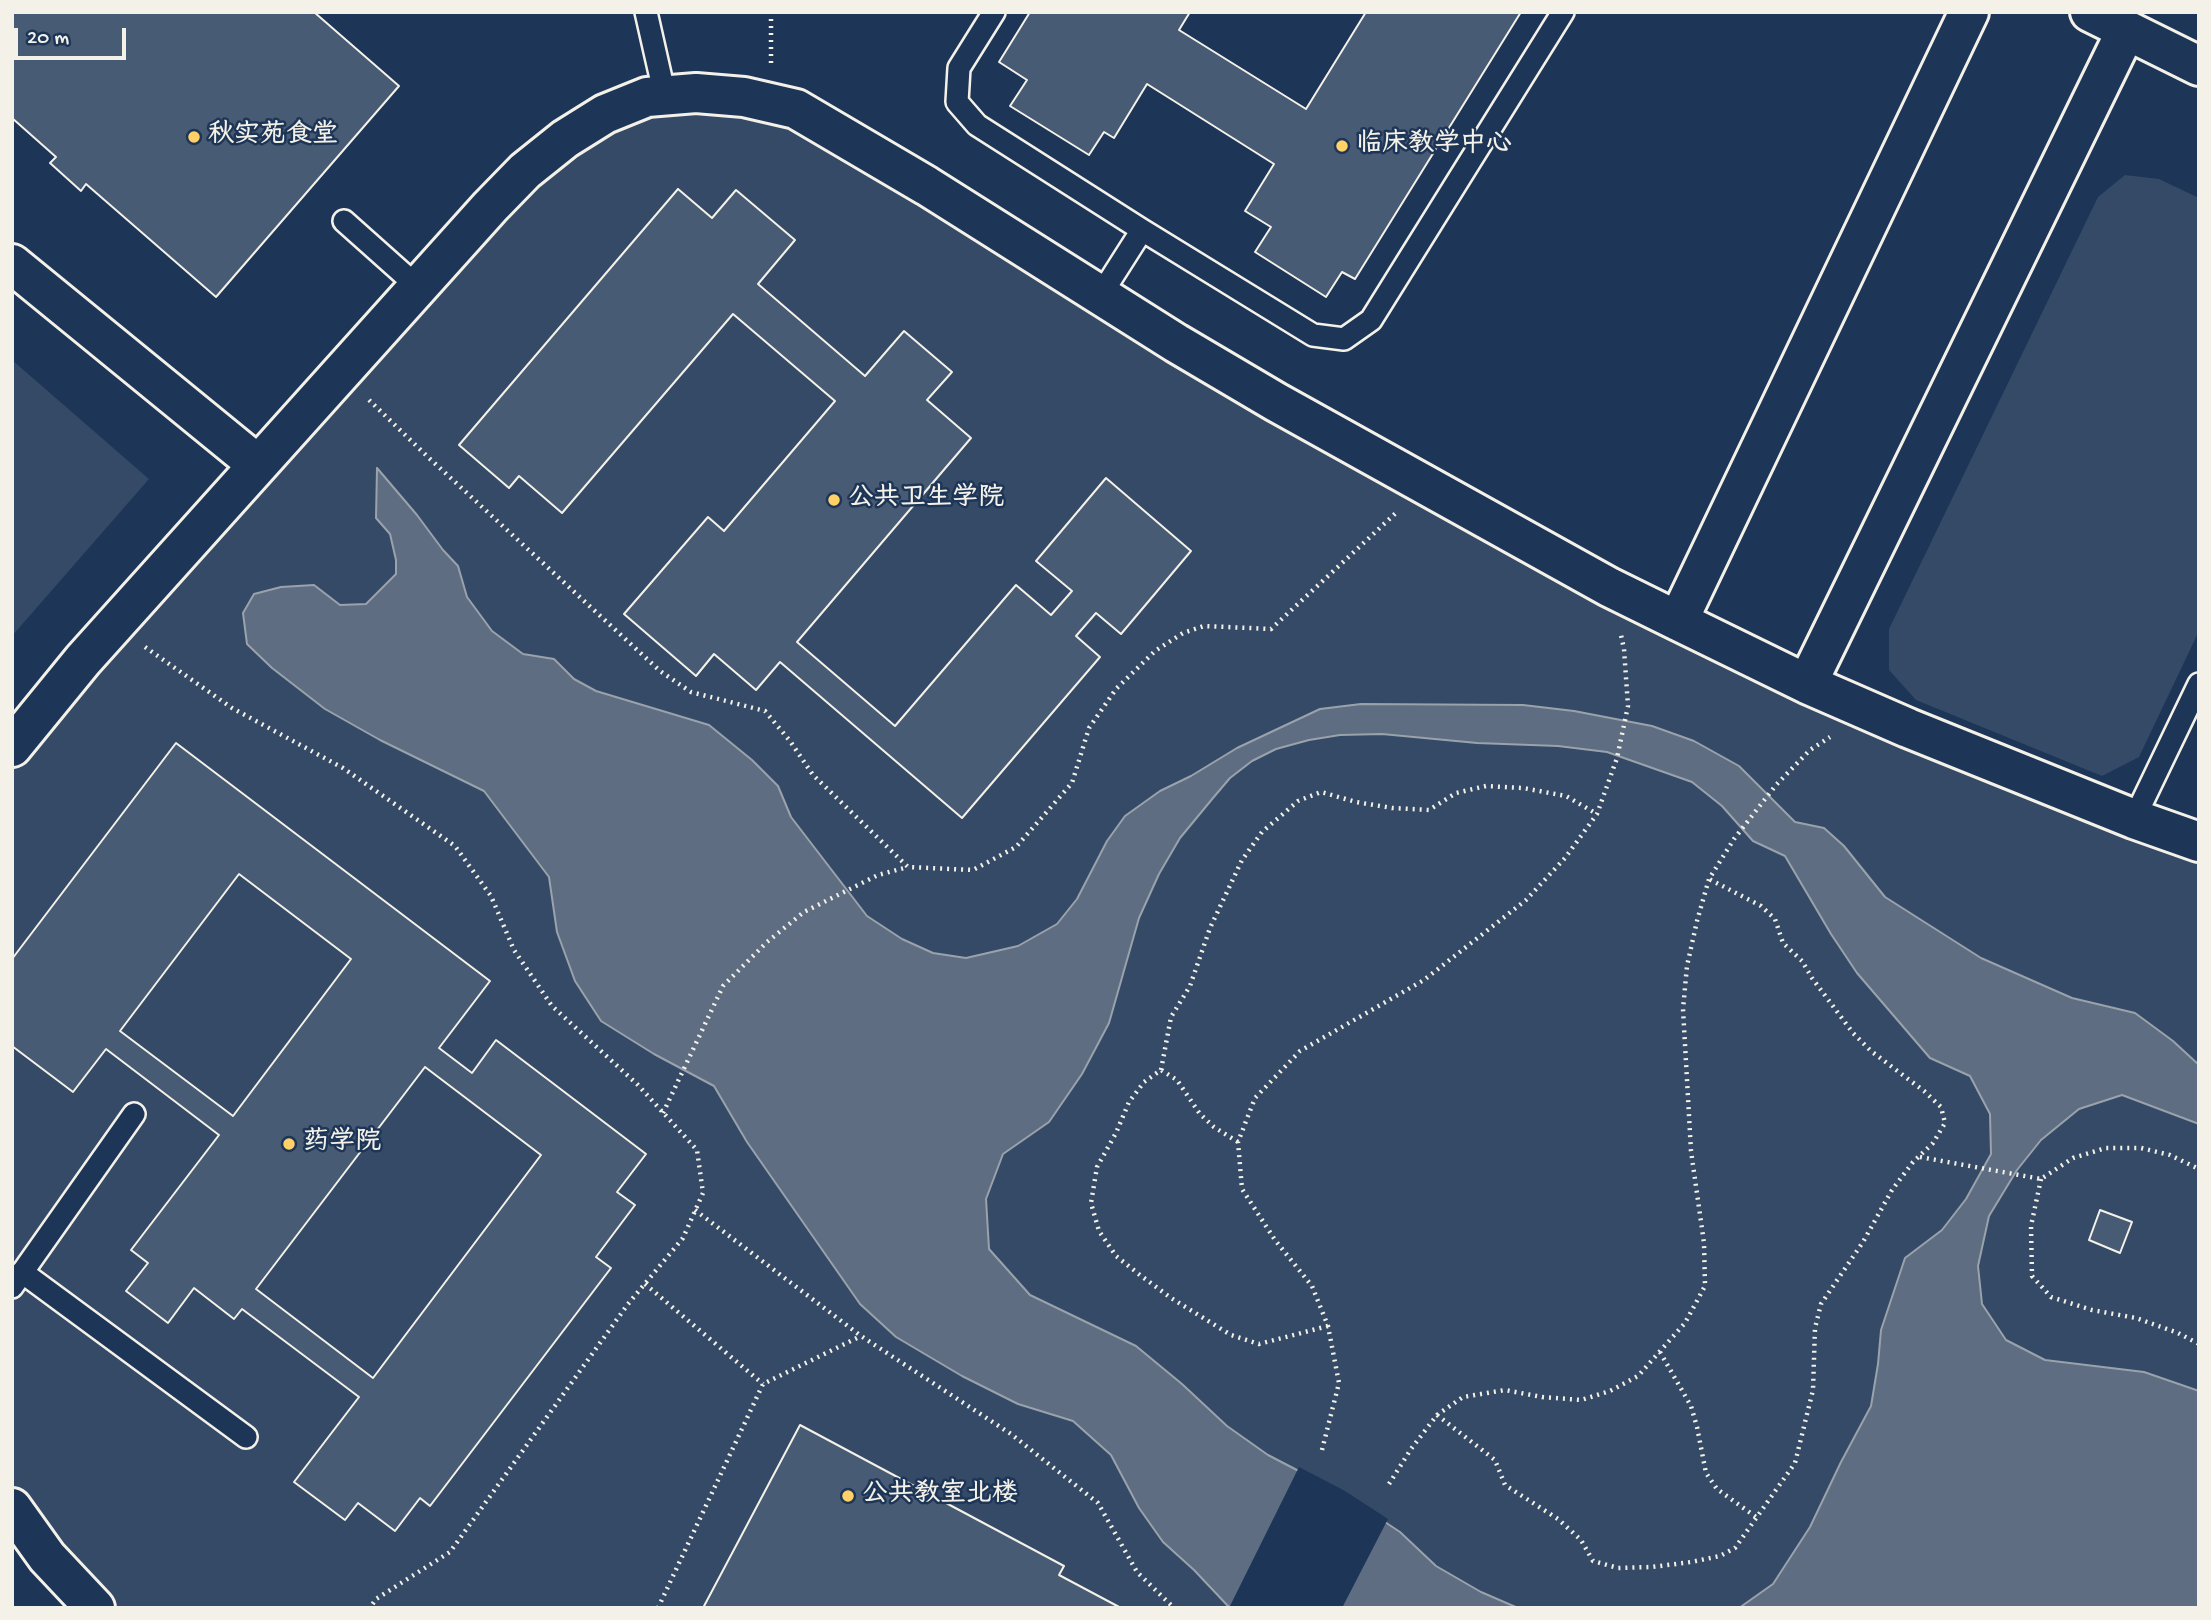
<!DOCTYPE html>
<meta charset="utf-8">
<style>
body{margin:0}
#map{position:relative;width:2211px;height:1620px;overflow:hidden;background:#1d3557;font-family:"Gochi Hand",sans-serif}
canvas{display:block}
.frame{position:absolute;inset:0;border:14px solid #f4f1e8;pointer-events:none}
.scale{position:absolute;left:14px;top:28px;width:112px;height:32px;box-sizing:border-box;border:4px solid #f4f1e8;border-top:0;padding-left:9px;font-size:21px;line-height:24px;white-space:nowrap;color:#f4f1e8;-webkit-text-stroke:5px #1d3557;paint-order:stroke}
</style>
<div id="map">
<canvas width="2211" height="1620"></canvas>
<div class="frame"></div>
<div class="scale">20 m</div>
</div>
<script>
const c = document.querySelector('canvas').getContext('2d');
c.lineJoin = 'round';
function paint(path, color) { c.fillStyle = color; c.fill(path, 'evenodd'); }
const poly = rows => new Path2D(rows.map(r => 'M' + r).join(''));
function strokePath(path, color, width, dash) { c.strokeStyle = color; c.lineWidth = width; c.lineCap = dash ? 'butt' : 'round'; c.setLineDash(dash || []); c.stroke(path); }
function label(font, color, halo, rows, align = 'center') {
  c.font = font + ' "Gochi Hand","LXGW WenKai TC",sans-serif'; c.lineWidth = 5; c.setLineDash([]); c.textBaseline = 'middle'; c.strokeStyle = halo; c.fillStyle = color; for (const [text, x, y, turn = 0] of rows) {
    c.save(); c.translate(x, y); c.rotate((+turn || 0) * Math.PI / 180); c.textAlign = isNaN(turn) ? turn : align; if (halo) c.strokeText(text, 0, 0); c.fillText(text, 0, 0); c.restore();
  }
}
const green = poly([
 [744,97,1609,587,2199,842,2199,1608,95,1608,12,1508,12,747,49,700,605,114],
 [2125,175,2159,179,2199,198,2199,631,2139,757,2102,776,1916,700,1889,670,1889,629,2098,197],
 [12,360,149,479,12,636]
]);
const water = poly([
 [377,468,417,515,443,550,458,566,467,597,492,631,523,654,554,659,574,679,596,691,709,725,752,760,778,786,791,817,867,916,902,939,933,953,966,958,1018,946,1057,924,1077,899,1107,841,1125,816,1160,791,1191,776,1237,748,1320,709,1361,704,1523,705,1574,711,1652,726,1694,741,1739,766,1795,822,1824,828,1844,846,1885,897,1981,958,2072,998,2135,1013,2173,1041,2199,1065,2199,1124,2122,1095,2079,1109,2041,1140,2017,1170,1989,1216,1978,1266,1982,1304,2006,1340,2045,1360,2144,1372,2199,1391,2199,1608,1739,1608,1773,1584,1810,1527,1841,1462,1871,1406,1878,1364,1881,1330,1905,1258,1942,1230,1966,1199,1991,1154,1990,1114,1970,1076,1930,1058,1857,973,1831,934,1785,856,1753,841,1722,806,1692,782,1607,752,1558,746,1477,743,1382,734,1340,735,1309,740,1276,749,1252,761,1230,778,1213,798,1180,838,1159,874,1139,918,1109,1023,1082,1074,1049,1122,1003,1154,986,1199,989,1249,1030,1295,1136,1346,1182,1384,1227,1426,1268,1455,1343,1494,1400,1532,1436,1566,1481,1592,1518,1608,1231,1608,1227,1605,1194,1570,1163,1542,1139,1508,1111,1455,1073,1421,1018,1404,962,1376,896,1337,860,1304,747,1142,714,1086,654,1054,601,1021,575,981,557,932,549,877,484,791,380,740,325,709,272,668,247,644,243,613,254,594,281,587,314,585,340,605,366,604,396,574,396,560,390,534,376,518,377,468]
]);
const pier = poly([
 [1299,1467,1345,1491,1388,1519,1342,1608,1229,1608]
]);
const building = poly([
 [12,12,314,12,399,86,216,297,86,184,81,191,50,163,56,157,12,118,12,12],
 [1030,12,1190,12,1179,30,1306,109,1366,12,1521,12,1355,279,1342,272,1326,297,1255,252,1271,227,1245,211,1274,164,1147,84,1114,138,1104,132,1089,155,1010,106,1027,80,999,62,1030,12],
 [678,189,712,218,736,190,795,240,758,284,865,376,904,331,952,372,927,400,971,438,797,642,895,726,1016,585,1051,615,1072,591,1036,561,1106,478,1191,551,1121,634,1096,613,1076,636,1100,657,962,818,780,662,756,690,714,654,696,676,624,614,708,517,724,531,835,401,733,314,562,513,519,476,509,488,459,445,678,189],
 [176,743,490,981,439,1048,472,1073,496,1040,646,1154,617,1192,635,1205,596,1257,611,1268,430,1506,420,1498,395,1531,358,1503,345,1520,294,1482,359,1397,242,1309,234,1319,194,1288,168,1323,126,1291,148,1263,131,1250,219,1135,106,1049,73,1092,12,1046,12,959,176,743],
 [239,874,351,959,233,1116,120,1031,239,874],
 [425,1067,541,1155,373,1378,256,1289,425,1067],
 [2100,1210,2132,1222,2120,1253,2089,1240,2100,1210],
 [800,1425,1064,1566,1059,1575,1121,1608,703,1608,800,1425]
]);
const path = poly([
 [771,12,771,64],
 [369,400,429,458,660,671,691,692,765,711,790,741,813,775,908,867,973,870,1016,847,1072,783,1089,728,1116,689,1155,651,1183,633,1204,626,1271,629,1398,511],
 [145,647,232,708,343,768,455,846,491,896,514,950,552,1006,638,1085,697,1150,703,1193,683,1238,628,1304,450,1552,376,1599,370,1608],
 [1161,1070,1171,1017,1190,986,1210,928,1242,860,1262,832,1298,801,1321,792,1356,802,1392,808,1429,810,1456,793,1486,786,1523,788,1566,796,1597,814],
 [663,1113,723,986,767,942,804,912,878,875,908,867],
 [1238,1142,1214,1127,1200,1114,1177,1080,1161,1070,1144,1082,1129,1102,1116,1133,1097,1167,1091,1203,1099,1231,1116,1256,1140,1275,1171,1298,1231,1335,1259,1344,1328,1326],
 [1920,1157,2041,1179,2073,1158,2106,1148,2141,1148,2170,1155,2199,1169],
 [2041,1179,2031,1226,2032,1276,2051,1297,2092,1310,2136,1318,2178,1333,2199,1344],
 [695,1210,861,1336,1011,1434,1098,1503,1137,1572,1174,1608],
 [645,1284,763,1384],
 [1660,1352,1691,1406,1697,1427,1706,1473,1717,1489,1756,1517],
 [1437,1415,1495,1460,1505,1485,1558,1519,1581,1540,1593,1561,1618,1568,1652,1567,1691,1562,1720,1556,1735,1548,1795,1463,1813,1390,1815,1328,1821,1304,1863,1242,1892,1190,1913,1162,1933,1143,1945,1123,1941,1107,1924,1091,1871,1051,1853,1033,1812,978,1802,961,1783,943,1775,919,1761,906,1709,879],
 [1322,1450,1339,1383,1328,1326,1312,1286,1275,1240,1242,1189,1238,1142,1255,1098,1300,1051,1424,980,1526,900,1565,858,1597,814,1617,758,1628,706,1624,649,1621,635],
 [1389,1484,1411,1449,1437,1415,1463,1397,1505,1390,1542,1397,1581,1400,1610,1391,1638,1376,1685,1323,1705,1286,1704,1243,1691,1151,1683,1009,1687,966,1697,921,1709,879,1734,839,1776,785,1810,750,1830,737],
 [658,1608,763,1384,861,1336]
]);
const lane = poly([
 [646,12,665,96],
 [994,12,959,68,957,102,977,125,1142,230,1313,335,1344,339,1371,320,1563,12],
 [344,221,418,287],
 [1100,296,1142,230],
 [2134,819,2199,684],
 [22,1272,246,1437],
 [12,1287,134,1114]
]);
const street = poly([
 [12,264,258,465],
 [1678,621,1969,12],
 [1807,684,2126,31],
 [12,747,83,660,490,207,525,171,565,139,605,114,647,97,696,93,744,97,796,109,927,186,1176,343,1276,402,1609,587,1678,621,1807,684,1908,728,2134,819,2199,842],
 [12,1508,47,1557,95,1608]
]);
const secondary = poly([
 [2090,12,2199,66]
]);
const markers = [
 [194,137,7,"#ffd166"],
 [1342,146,7,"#ffd166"],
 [834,500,7,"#ffd166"],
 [289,1144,7,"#ffd166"],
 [848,1496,7,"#ffd166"]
];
const poiNames = [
 ["秋实苑食堂",208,137],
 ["临床教学中心",1356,146],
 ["公共卫生学院",848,500],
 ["药学院",303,1144],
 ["公共教室北楼",862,1496]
];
paint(green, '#354a67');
paint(water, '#5e6d82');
strokePath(water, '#9aa2ab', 2);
paint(pier, '#1d3557');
paint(building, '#485b74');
strokePath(building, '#f4f1e8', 2);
strokePath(lane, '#f4f1e8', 26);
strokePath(street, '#f4f1e8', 44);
strokePath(secondary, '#f4f1e8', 44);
strokePath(path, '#f4f1e8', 4.5, [2, 5]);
strokePath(lane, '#1d3557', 21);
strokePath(street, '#1d3557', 38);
strokePath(secondary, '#1d3557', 38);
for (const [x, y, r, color] of markers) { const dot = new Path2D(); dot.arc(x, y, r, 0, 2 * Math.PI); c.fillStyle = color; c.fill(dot); strokePath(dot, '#1d3557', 2.5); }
label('bold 26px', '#f4f1e8', '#1d3557', poiNames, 'left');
</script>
